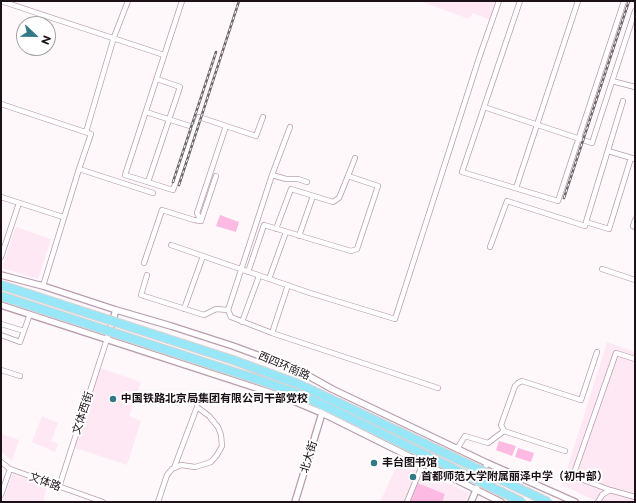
<!DOCTYPE html>
<meta charset="utf-8">
<style>
body{margin:0}
#map{position:relative;width:636px;height:503px;overflow:hidden;background:#fef8fb;font-family:Montserrat,sans-serif}
canvas{display:block}
.frame{position:absolute;inset:0;border:2px solid #1b1117;pointer-events:none}
.north{position:absolute;left:16px;top:16px;width:40px;height:40px;box-sizing:border-box;background:#fff;border:1px solid #a4a0a2;border-radius:50%;rotate:112deg;font-size:11px;font-weight:700;line-height:16px;text-align:center;color:#1b1117}
.north::after{content:'';display:block;margin:auto;width:14px;height:18px;background:#337887;clip-path:polygon(50% 0,100% 100%,50% 72%,0 100%)}
</style>
<div id="map">
<canvas width="636" height="503"></canvas>
<div class="frame"></div>
<div class="north">N</div>
</div>
<script>
const c = document.querySelector('canvas').getContext('2d');
c.lineJoin = 'round';
function paint(path, color) { c.fillStyle = color; c.fill(path, 'evenodd'); }
const poly = rows => new Path2D(rows.map(r => 'M' + r).join(''));
function strokePath(path, color, width, dash) { c.strokeStyle = color; c.lineWidth = width; c.lineCap = dash ? 'butt' : 'round'; c.setLineDash(dash || []); c.stroke(path); }
function label(font, color, halo, rows, align = 'center') {
  c.font = font + ' Montserrat,"Noto Sans SC",sans-serif'; c.lineWidth = 4; c.setLineDash([]); c.textBaseline = 'middle'; c.strokeStyle = halo; c.fillStyle = color; for (const [text, x, y, turn = 0] of rows) {
    c.save(); c.translate(x, y); c.rotate((+turn || 0) * Math.PI / 180); c.textAlign = isNaN(turn) ? turn : align; if (halo) c.strokeText(text, 0, 0); c.fillText(text, 0, 0); c.restore();
  }
}
const built = poly([
 [424,1,499,1,490,20,473,13,469,19,423,2],
 [16,227,51,239,38,279,2,268],
 [607,342,635,352,635,502,598,502,562,485],
 [100,368,141,382,129,416,141,421,127,465,75,448],
 [42,416,58,423,51,441,58,444,55,452,32,442],
 [1,430,3,430,2,434,19,440,12,461,1,452],
 [399,461,469,493,465,502,380,502],
 [12,474,47,485,43,502,3,502]
]);
const green = poly([
 [220,215,239,222,236,232,216,226],
 [499,441,516,446,512,456,496,450],
 [518,448,534,453,531,462,515,457],
 [417,483,445,494,442,502,410,502]
]);
const minor = poly([
 [1,1,164,55],
 [182,1,125,175,173,190,199,117,256,136,263,117],
 [520,1,462,172,558,201,624,1],
 [612,81,635,87],
 [623,101,586,222,609,229,631,158],
 [1,104,91,134,79,169,153,193],
 [484,107,592,143,635,11],
 [146,112,196,128],
 [290,127,272,175,228,310,231,317,272,333,438,388],
 [86,132,114,37,128,1],
 [608,151,635,159],
 [272,175,286,179,298,179,307,182],
 [148,182,180,87,157,79],
 [516,188,578,1],
 [1,197,63,217],
 [635,220,633,226,635,227],
 [201,221,216,176],
 [276,229,291,189,333,202,339,198,348,176],
 [299,236,313,196],
 [171,245,310,293,395,319,480,55,499,1],
 [490,247,507,201,585,226,586,222],
 [1,257,19,203],
 [144,263,162,210,194,220,201,221,197,213,226,126],
 [602,269,635,280],
 [248,272,264,225,351,251,357,249,378,186,348,176,355,158],
 [147,275,141,295,204,315,216,309,228,310],
 [269,279,286,232],
 [43,286,79,169],
 [184,309,203,256],
 [242,322,259,276],
 [1,324,24,331],
 [272,333,288,285],
 [1,335,20,342,30,314],
 [1,370,20,376],
 [504,431,501,425,515,386,518,383,522,381,581,400,597,352],
 [457,449,465,436,488,443,504,431,565,451],
 [1,462,10,469,103,502],
 [59,487,107,339],
 [476,490,487,463],
 [610,490,573,476,616,353,635,359],
 [1,495,10,469],
 [158,502,167,475,172,469,181,465,195,467,205,464,211,462,217,455,222,446,221,435,218,427,209,416,197,407,174,468],
 [407,502,423,463],
 [598,502,602,495,610,490,635,497]
]);
const tertiary = poly([
 [1,275,43,286,116,310,171,326,233,346,298,370,332,389,487,463,575,502],
 [1,305,284,397,322,413,501,502],
 [107,339,116,310],
 [295,502,323,410],
 [471,502,476,490]
]);
const rail = poly([
 [173,182,216,52],
 [179,185,239,1],
 [564,198,629,1]
]);
const trunkBridge = poly([
 [1,285,233,360,301,385,548,502],
 [1,296,262,381,298,394,325,406,522,502]
]);
const markers = [
 [113,399,4,"#337887"],
 [374,463,4,"#337887"],
 [413,477,4,"#337887"]
];
const streetNames = [
 ["西四环南路",284,366,23],
 ["文体西街",83,413,-72],
 ["北大街",309,457,-73],
 ["文体路",45,482,20]
];
const poiNames = [
 ["中国铁路北京局集团有限公司干部党校",121,399],
 ["丰台图书馆",382,463],
 ["首都师范大学附属丽泽中学（初中部）",421,477]
];
paint(built, '#fee8f4');
paint(green, '#fdbae2');
strokePath(minor, '#b99dad', 6);
strokePath(tertiary, '#b99dad', 8);
strokePath(minor, '#fff', 4.5);
strokePath(tertiary, '#fff', 5.5);
strokePath(rail, '#6f676b', 2.5);
strokePath(rail, '#fff', 1, [3]);
strokePath(trunkBridge, '#d6d4d5', 10, []);
strokePath(trunkBridge, '#98e7f8', 8);
for (const [x, y, r, color] of markers) { const dot = new Path2D(); dot.arc(x, y, r, 0, 2 * Math.PI); c.fillStyle = color; c.fill(dot); strokePath(dot, '#fff', 1.5); }
label('11px', '#1b1117', '#fff', streetNames);
label('bold 11px', '#1b1117', '#fff', poiNames, 'left');
</script>
